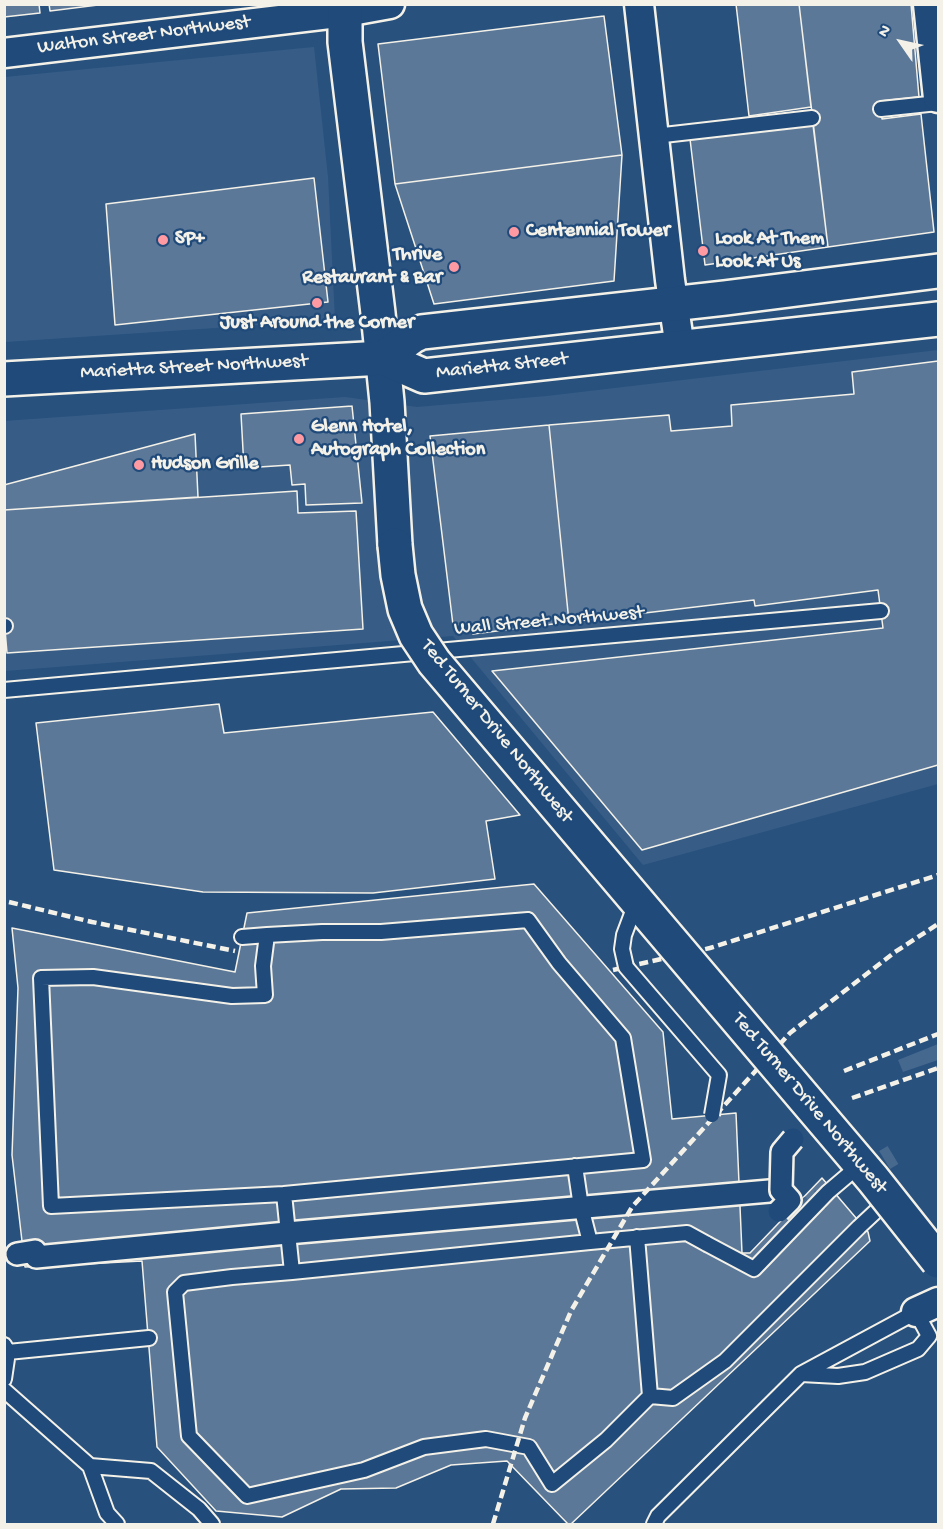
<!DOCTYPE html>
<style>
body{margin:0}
#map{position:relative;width:943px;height:1529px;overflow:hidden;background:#28517e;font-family:"Gochi Hand",sans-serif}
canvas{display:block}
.frame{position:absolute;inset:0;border:6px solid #f4f1e8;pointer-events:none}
.north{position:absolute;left:871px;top:12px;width:60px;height:60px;-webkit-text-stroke:4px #1f4a7a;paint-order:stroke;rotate:304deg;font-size:16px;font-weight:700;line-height:24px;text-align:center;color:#f4f1e8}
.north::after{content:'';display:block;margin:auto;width:21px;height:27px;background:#f4f1e8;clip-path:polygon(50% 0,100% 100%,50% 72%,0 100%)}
</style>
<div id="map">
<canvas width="943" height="1529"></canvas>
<div class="frame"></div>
<div class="north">N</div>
</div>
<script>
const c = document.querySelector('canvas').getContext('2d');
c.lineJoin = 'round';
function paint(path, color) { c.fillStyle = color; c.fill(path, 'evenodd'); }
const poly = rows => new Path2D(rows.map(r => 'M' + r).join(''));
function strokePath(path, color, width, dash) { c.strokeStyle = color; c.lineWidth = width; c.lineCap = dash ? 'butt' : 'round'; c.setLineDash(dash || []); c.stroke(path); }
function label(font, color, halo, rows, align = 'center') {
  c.font = font + ' "Gochi Hand",sans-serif'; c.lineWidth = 4.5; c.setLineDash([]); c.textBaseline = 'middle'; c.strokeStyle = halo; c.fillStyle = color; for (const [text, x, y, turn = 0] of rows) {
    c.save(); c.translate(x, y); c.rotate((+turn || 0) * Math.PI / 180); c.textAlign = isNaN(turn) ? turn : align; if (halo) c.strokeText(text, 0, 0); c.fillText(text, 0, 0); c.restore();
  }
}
const built = poly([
 [314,47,328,177,335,320,5,342,5,77],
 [938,350,938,784,643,865,453,636,5,671,4,421,345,397,417,407,547,396]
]);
const green = poly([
 [938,1044,938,1060,903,1072,898,1060]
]);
const building = poly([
 [4,4,39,4,40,13,4,17,4,4],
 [49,4,98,4,98,5,50,11,49,4],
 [736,4,799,4,811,107,749,116,736,4],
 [799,4,911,4,919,97,880,101,882,119,921,114,934,232,828,247,799,4],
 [604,16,622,155,395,184,378,44,604,16],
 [813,125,828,247,705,265,690,139,813,125],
 [622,155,614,281,434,304,395,184,622,155],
 [314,178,328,302,115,325,106,204,314,178],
 [938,361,938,765,642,850,492,671,883,628,878,590,755,606,754,600,569,622,549,425,669,415,671,431,732,426,731,405,854,394,852,372,938,361],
 [352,406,362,503,306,505,305,484,292,485,290,465,244,468,241,414,352,406],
 [549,425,569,622,473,634,471,625,453,625,430,436,549,425],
 [195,434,198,497,4,510,4,485,195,434],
 [297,491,298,513,356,511,363,629,7,653,4,618,4,510,297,491],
 [219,704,224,733,433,712,520,815,486,821,495,879,373,893,203,892,54,870,36,723,219,704],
 [534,884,663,1032,672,1119,736,1113,742,1253,750,1253,822,1178,868,1232,870,1241,571,1524,568,1524,507,1461,451,1465,396,1488,341,1489,282,1517,216,1511,157,1447,142,1261,25,1267,12,1155,18,988,12,928,235,972,247,913,534,884]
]);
const pedestrianTunnel = poly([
 [858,1176,893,1155],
 [772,1205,777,1199,794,1216,821,1199]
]);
const service = poly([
 [881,109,938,103],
 [655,136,812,118],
 [4,626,5,626],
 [4,690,881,611],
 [528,920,559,963,623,1038,643,1160,284,1194,51,1206,41,978,93,977,232,996,265,995,263,966,267,935,322,932,381,932,528,920],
 [242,937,267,935],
 [575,1166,581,1207,590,1242],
 [284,1194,292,1272],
 [637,1237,650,1396,606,1440,552,1484,529,1447,486,1439,424,1447,364,1470,247,1496,189,1436,175,1292,184,1283,232,1277,292,1272,590,1242,687,1233,707,1244],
 [4,1345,8,1352,4,1379],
 [8,1352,149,1338],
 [4,1390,90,1466,107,1513,117,1524],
 [650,1396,673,1398,725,1361,859,1227,889,1199],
 [90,1466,151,1471,199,1509,212,1524],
 [654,1524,658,1516,801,1374,916,1312,929,1336,918,1349,865,1372,838,1376,801,1374]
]);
const pedestrian = poly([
 [17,1254,35,1251,36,1257,287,1233,781,1190]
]);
const minor = poly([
 [639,4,670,280,680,348],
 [928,4,938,98],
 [4,53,346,12,390,4],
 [916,1312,938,1302]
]);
const tertiary = poly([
 [345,4,345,42,378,313,387,402,395,545]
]);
const secondary = poly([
 [383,358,413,336,422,332,725,298,938,271],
 [4,379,383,358,424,376,938,319]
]);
const rail = poly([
 [9,902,92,922,235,951],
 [613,970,710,948,938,875],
 [844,1071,938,1034],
 [852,1098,938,1068],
 [493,1524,525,1418,571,1311,632,1207,790,1033,895,952,938,924]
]);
const serviceBridge = poly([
 [636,903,624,935,622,949,626,967,719,1075,712,1115],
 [707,1244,754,1269,828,1192,861,1164]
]);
const pedestrianBridge = poly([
 [779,1211,790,1200,781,1190,782,1152,793,1139]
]);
const tertiaryBridge = poly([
 [395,545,398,575,405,609,416,635,434,662,811,1106,873,1179,938,1261]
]);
const markers = [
 [514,232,6,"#ff9aa2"],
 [163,240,6,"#ff9aa2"],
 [703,251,6,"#ff9aa2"],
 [454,267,6,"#ff9aa2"],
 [317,303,6,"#ff9aa2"],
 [299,439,6,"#ff9aa2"],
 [139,465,6,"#ff9aa2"]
];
const streetNames = [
 ["Walton Street Northwest",144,36,-7],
 ["Marietta Street",502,367,-6],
 ["Marietta Street Northwest",194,368,-3],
 ["Wall Street Northwest",549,622,-5],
 ["Ted Turner Drive Northwest",496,732,51],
 ["Ted Turner Drive Northwest",809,1104,50]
];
const poiNames = [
 ["Centennial Tower",526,232],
 ["SP+",175,240],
 ["Look At Them",715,240],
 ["Look At Us",715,263],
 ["Thrive",442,256,"right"],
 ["Restaurant & Bar",442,279,"right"],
 ["Just Around the Corner",317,324,"center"],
 ["Glenn Hotel,",311,428],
 ["Autograph Collection",311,451],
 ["Hudson Grille",151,465]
];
paint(built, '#375d86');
paint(green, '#45688e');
paint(building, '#5b7899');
strokePath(building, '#f4f1e8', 1.5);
strokePath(pedestrianTunnel, '#47698e', 21, [21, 10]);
strokePath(service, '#f4f1e8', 18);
strokePath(pedestrian, '#f4f1e8', 26);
strokePath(minor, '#f4f1e8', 33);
strokePath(tertiary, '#f4f1e8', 38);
strokePath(secondary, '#f4f1e8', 38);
strokePath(service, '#1f4a7a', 14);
strokePath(pedestrian, '#1f4a7a', 21);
strokePath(minor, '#1f4a7a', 28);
strokePath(tertiary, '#1f4a7a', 33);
strokePath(secondary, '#1f4a7a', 33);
strokePath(rail, '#f4f1e8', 4.5, [9, 4.5]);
strokePath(serviceBridge, '#f4f1e8', 18, []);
strokePath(pedestrianBridge, '#f4f1e8', 26, []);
strokePath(tertiaryBridge, '#f4f1e8', 38, []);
strokePath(serviceBridge, '#1f4a7a', 14);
strokePath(pedestrianBridge, '#1f4a7a', 21);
strokePath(tertiaryBridge, '#1f4a7a', 33);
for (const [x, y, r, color] of markers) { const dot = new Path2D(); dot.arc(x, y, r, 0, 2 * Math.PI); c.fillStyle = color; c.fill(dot); strokePath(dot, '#1f4a7a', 2); }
label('20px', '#f4f1e8', '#1f4a7a', streetNames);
label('bold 20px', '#f4f1e8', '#1f4a7a', poiNames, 'left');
</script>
